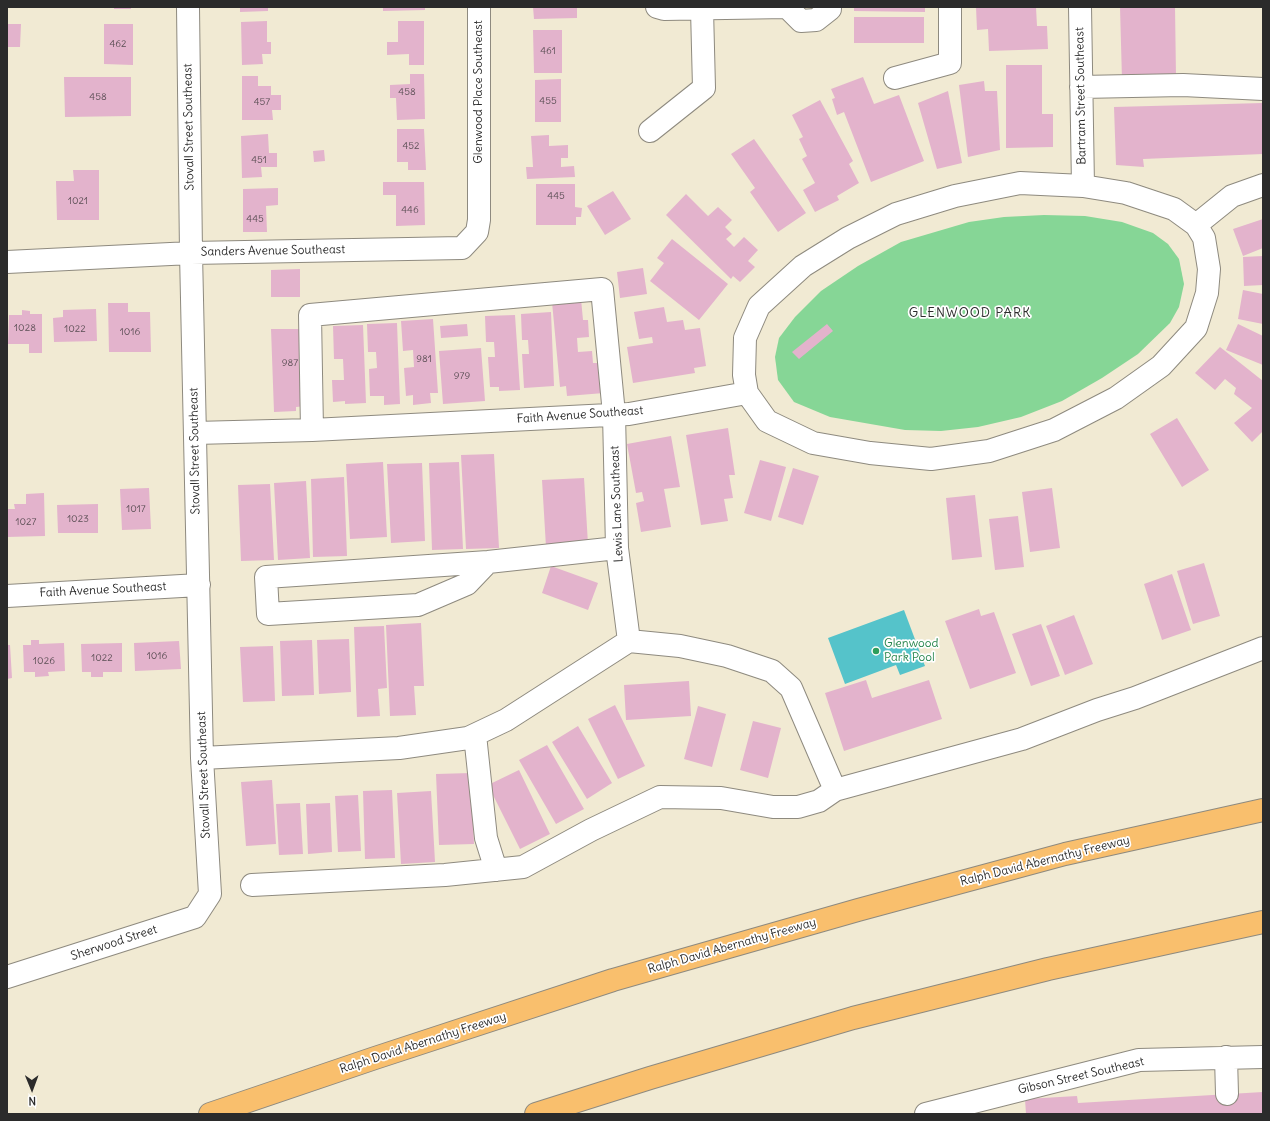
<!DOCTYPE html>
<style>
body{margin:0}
#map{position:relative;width:1270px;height:1121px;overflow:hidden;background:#f1ead3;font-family:Delius,sans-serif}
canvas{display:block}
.frame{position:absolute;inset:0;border:8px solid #2b2b2b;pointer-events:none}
.north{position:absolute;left:12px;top:1069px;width:40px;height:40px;-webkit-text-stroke:3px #fff;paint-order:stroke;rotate:179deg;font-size:11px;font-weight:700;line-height:16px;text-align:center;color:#2b2b2b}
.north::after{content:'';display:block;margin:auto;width:14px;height:18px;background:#2b2b2b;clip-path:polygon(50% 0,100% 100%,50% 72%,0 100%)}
</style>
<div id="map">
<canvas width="1270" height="1121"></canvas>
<div class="frame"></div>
<div class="north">N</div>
</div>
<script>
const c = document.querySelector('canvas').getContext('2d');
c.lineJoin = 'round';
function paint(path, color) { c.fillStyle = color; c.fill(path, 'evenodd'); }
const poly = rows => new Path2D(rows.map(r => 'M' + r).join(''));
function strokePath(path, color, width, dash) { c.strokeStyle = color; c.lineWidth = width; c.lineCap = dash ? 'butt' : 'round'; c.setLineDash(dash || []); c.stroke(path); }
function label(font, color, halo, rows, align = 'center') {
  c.font = font + ' Delius,sans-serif'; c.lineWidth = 3.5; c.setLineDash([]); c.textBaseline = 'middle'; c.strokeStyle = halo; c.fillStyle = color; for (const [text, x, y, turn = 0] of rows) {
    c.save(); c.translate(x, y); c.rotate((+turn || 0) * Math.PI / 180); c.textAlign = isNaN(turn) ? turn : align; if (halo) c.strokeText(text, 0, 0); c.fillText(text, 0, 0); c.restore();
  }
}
const green = poly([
 [1044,215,1085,216,1122,222,1153,233,1168,244,1179,259,1184,284,1179,307,1170,323,1138,354,1102,378,1062,401,1021,417,978,427,941,431,905,430,830,417,794,402,778,380,775,357,779,338,795,317,821,291,858,266,901,242,969,222,1004,217]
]);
const water = poly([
 [904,610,925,666,900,675,896,665,845,684,828,638]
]);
const building = poly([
 [114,7,131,7,131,9,114,9],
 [240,7,268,7,268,11,240,12],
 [383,7,425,7,425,10,383,11],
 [533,7,577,7,577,18,534,19],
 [854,7,925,7,925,12,854,11],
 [976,7,1036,7,1037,26,1047,26,1048,49,989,51,988,29,977,30],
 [1120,7,1175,7,1176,77,1122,80],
 [854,17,924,17,924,43,854,43],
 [267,21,267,42,271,42,271,54,262,54,263,64,242,65,241,22],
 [398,21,424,21,424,65,409,65,409,54,387,55,387,42,398,42],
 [7,24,21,24,20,47,7,47],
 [104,24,133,24,133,65,104,64],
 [533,30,562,30,562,73,534,73],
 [1006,65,1042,65,1042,114,1053,114,1053,147,1006,148],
 [410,74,424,74,425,119,397,120,396,98,390,98,390,85,410,84],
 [242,76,258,76,258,86,271,86,271,95,281,95,281,110,272,110,273,120,242,120],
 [64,77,131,77,131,116,65,117],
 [863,77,874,104,899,95,924,161,871,182,844,112,837,115,832,99,835,98,831,89],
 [561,79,561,122,535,122,535,80],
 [984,81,985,91,997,91,1000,150,968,157,959,85],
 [948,91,962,163,937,169,918,103],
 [820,100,853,161,849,164,859,183,837,196,839,200,815,212,803,190,815,183,802,159,807,156,799,139,803,137,792,115],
 [1263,103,1263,154,1143,159,1144,167,1116,165,1114,107],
 [397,129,424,129,426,170,408,170,408,162,397,162],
 [268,134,269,153,277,153,277,167,261,167,262,177,242,178,241,136],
 [549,135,549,146,568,145,568,158,561,158,561,167,574,166,575,177,527,179,526,167,533,167,531,136],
 [754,139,806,213,778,232,750,192,755,188,731,154],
 [324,150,325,161,314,162,313,151],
 [73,170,99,170,99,220,57,220,56,181,74,181],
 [383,182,424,182,425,225,396,226,396,195,383,195],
 [536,184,575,184,575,207,582,208,581,217,576,217,576,225,536,225],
 [278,188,278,205,266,206,267,232,243,232,243,189],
 [613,191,631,219,605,235,587,206],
 [686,194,708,216,718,207,732,220,725,227,732,234,726,239,734,247,744,237,758,250,748,261,755,267,740,282,733,276,731,279,666,215],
 [1263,219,1263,248,1243,256,1233,229],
 [672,239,728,284,699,320,650,281,664,263,657,258],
 [1263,256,1263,285,1244,286,1243,257],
 [643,268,647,294,620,298,617,272],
 [300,269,300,297,271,297,271,270],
 [1243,290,1263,294,1263,324,1238,319],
 [581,299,583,320,588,320,589,337,577,338,578,352,592,351,593,363,601,363,604,393,567,396,566,386,560,387,552,302],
 [108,303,128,303,128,312,150,312,151,352,109,352],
 [664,307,667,322,683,320,685,330,700,328,706,366,694,368,695,373,633,383,627,347,653,343,652,337,639,339,634,312],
 [96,309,97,341,54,342,53,318,63,317,63,310],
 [22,310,30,311,30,314,42,314,42,353,29,353,29,344,8,344,9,315,22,315],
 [551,312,554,386,524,388,522,354,529,354,528,340,522,340,521,314],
 [515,315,520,390,499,391,499,387,490,387,488,357,495,357,494,342,486,342,485,316],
 [433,319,438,393,430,393,431,403,413,405,413,395,406,396,404,368,414,367,413,350,403,351,401,321],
 [397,323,400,404,384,405,384,396,370,396,369,369,377,368,376,352,368,352,367,324],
 [467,324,468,336,441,338,440,326],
 [827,324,833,331,799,359,792,352],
 [1238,324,1263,336,1263,365,1226,350],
 [363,325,366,403,345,404,345,401,333,402,332,380,344,380,343,359,334,359,333,326],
 [271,329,299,329,307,406,296,407,296,411,274,412],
 [1220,347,1263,381,1263,431,1252,442,1234,423,1252,408,1234,394,1236,388,1225,379,1215,390,1195,373],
 [481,348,485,401,443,404,439,351],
 [1177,418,1209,470,1182,487,1150,434],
 [728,428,735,475,729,475,733,498,724,499,728,521,701,525,686,435],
 [671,436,680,487,664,489,671,527,641,532,636,503,644,501,642,492,636,493,627,444],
 [494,454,499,548,466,549,461,455],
 [760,460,786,467,771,521,744,513],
 [383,462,387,537,350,539,346,464],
 [459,462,463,549,432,550,429,463],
 [422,463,425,541,391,543,387,464],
 [793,468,819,476,803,525,778,517],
 [344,477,347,556,313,557,311,479],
 [584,478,588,544,546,547,542,480],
 [306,481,310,558,278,560,274,483],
 [270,484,274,560,241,561,238,485],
 [149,488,151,529,122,530,120,489],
 [1052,488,1060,548,1030,552,1022,492],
 [44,493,45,536,7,537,7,509,15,509,14,504,26,504,26,494],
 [975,495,982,557,952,560,946,498],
 [98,504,98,533,58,533,57,505],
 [1018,516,1024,567,995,570,989,519],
 [1204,563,1220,616,1193,624,1177,571],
 [551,566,598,583,588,610,542,593],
 [1172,574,1191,630,1162,640,1144,584],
 [979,609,981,616,994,612,1016,673,970,689,945,621],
 [1074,615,1093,664,1065,675,1046,626],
 [421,623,424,686,414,686,416,715,390,716,386,625],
 [1041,624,1060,676,1031,686,1012,634],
 [384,626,387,688,378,689,380,716,357,717,354,627],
 [349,639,351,692,319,694,317,640],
 [31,640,39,640,39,644,64,643,65,671,48,672,49,676,35,677,35,672,24,672,23,645,31,645],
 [312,640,314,695,282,696,280,641],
 [179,641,181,669,135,671,134,643],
 [122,643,122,672,103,672,103,677,91,677,91,672,82,672,81,644],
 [7,645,10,645,12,678,7,679],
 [273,646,275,701,243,702,240,647],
 [866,680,872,698,929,680,942,719,844,751,825,693],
 [689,681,691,716,626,720,624,685],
 [615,705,645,766,618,779,588,719],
 [698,706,726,714,712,767,684,759],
 [753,721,781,728,768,778,740,770],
 [578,726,612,783,587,799,552,742],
 [547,745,584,809,556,824,519,760],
 [519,770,550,834,520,849,488,785],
 [471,773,474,844,439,845,436,774],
 [272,780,276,844,246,846,241,782],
 [392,790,395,858,365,859,363,791],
 [431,791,435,862,401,864,397,793],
 [358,795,361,851,338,852,335,796],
 [300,803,303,854,279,855,276,804],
 [330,803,332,852,308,854,306,804],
 [1263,1092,1263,1114,1026,1114,1025,1099,1077,1096,1078,1103]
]);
const minor = poly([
 [657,7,664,9,787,7],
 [787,7,801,21,816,20,830,9,830,7],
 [1080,7,1083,186],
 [895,78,950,63,950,7],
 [1081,87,1183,85,1263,89],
 [650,131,704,88,702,9],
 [7,262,191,253,462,248,477,232,479,220,479,7],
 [747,393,767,421,813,443,870,453,931,459,989,451,1054,430,1116,398,1161,366,1196,328,1207,293,1209,269,1204,238,1196,225],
 [312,430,310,315,602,289,614,414,617,548,629,641],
 [195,433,312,430,629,414,747,393,744,375,745,338,759,306,803,266,848,238,896,214,955,196,1020,183,1083,186,1126,193,1174,209,1196,225,1232,196,1263,185],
 [488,562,467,584,418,605,268,614,266,577,488,562,617,548],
 [7,596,199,585],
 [475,735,486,838,496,870],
 [202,758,399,748,468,738,506,720,629,641,680,646,727,656,772,671,791,688,835,790],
 [252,885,445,875,523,867,591,830,660,797,721,798,773,807,798,807,819,801,835,790,1022,739,1097,710,1135,698,1263,648],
 [7,977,195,917,210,894,202,758,191,253,188,7],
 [1226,1057,1227,1094],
 [926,1114,1139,1060,1263,1057]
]);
const highway = poly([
 [210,1114,375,1058,613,980,858,910,1065,854,1263,810],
 [536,1114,650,1078,853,1018,1048,969,1263,922]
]);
const markers = [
 [876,651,4,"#2e9e5b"]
];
const numberNames = [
 ["462",118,44],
 ["461",548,51],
 ["458",407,92],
 ["458",98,97],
 ["455",548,101],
 ["457",262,102],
 ["452",411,146],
 ["451",259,160],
 ["445",556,196],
 ["1021",78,201],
 ["446",410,210],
 ["445",255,219],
 ["1028",25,328],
 ["1022",75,329],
 ["1016",130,332],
 ["981",424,359],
 ["987",290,363],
 ["979",462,376],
 ["1017",136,509],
 ["1023",78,519],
 ["1027",26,522],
 ["1016",157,656],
 ["1022",102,658],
 ["1026",44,661]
];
const streetNames = [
 ["Glenwood Place Southeast",479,92,-90],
 ["Bartram Street Southeast",1081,96,-91],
 ["Stovall Street Southeast",189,127,-91],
 ["Sanders Avenue Southeast",273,251,-1],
 ["Faith Avenue Southeast",580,415,-4],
 ["Stovall Street Southeast",195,451,-91],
 ["Lewis Lane Southeast",617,504,-92],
 ["Faith Avenue Southeast",103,590,-3],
 ["Stovall Street Southeast",204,775,-92],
 ["Ralph David Abernathy Freeway",1045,861,-14],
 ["Sherwood Street",114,943,-18],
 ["Ralph David Abernathy Freeway",732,946,-16],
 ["Ralph David Abernathy Freeway",423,1043,-18],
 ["Gibson Street Southeast",1081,1076,-13]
];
const leisureNames = [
 ["Glenwood",884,644],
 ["Park Pool",884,658]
];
const neighbourhoodNames = [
 ["GLENWOOD PARK",970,313]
];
paint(green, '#86d696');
paint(water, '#55c3ca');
paint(building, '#e3b3cc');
strokePath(minor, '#8e8a7f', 24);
strokePath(highway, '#8e8a7f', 24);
strokePath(minor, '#fff', 22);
strokePath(highway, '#f9bf6d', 22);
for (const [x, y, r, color] of markers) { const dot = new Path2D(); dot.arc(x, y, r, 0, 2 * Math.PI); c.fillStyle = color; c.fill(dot); strokePath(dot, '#fff', 1.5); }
label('10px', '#594d53', null, numberNames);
label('12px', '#2b2b2b', '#fff', streetNames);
label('12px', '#27864d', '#fff', leisureNames, 'left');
c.letterSpacing = '1px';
label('13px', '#2b2b2b', '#fff', neighbourhoodNames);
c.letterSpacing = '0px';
</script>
